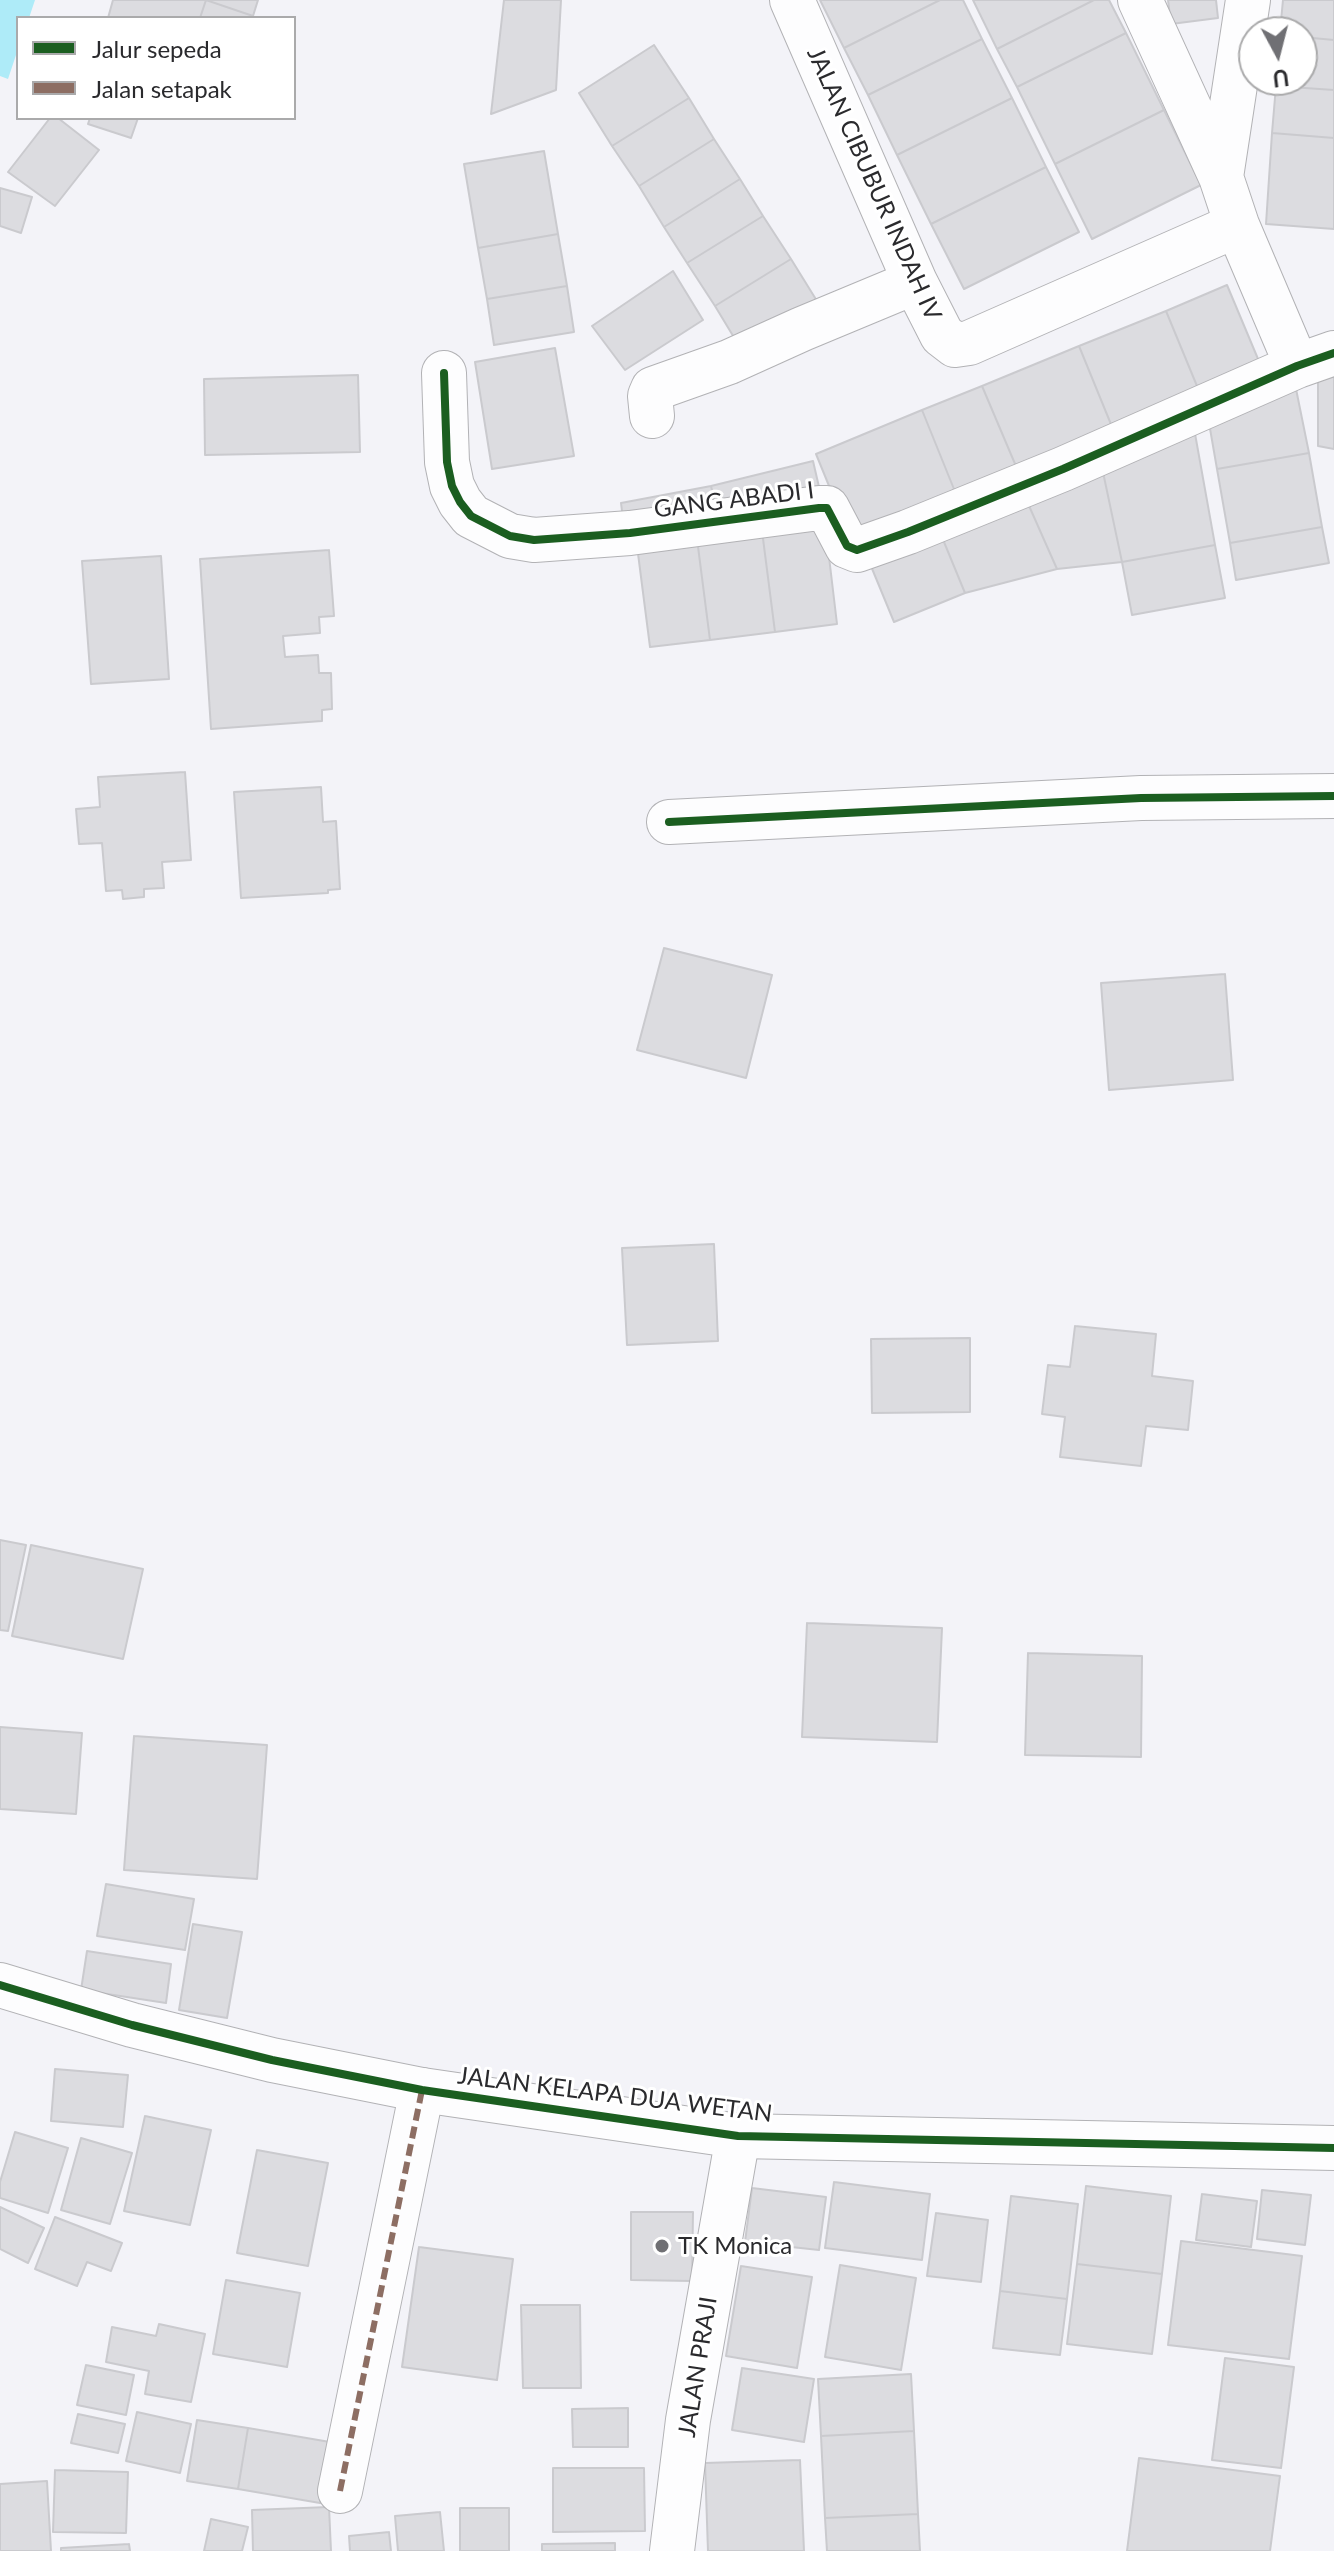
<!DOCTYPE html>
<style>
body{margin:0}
#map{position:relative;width:1334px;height:2551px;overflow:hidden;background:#f3f3f8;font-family:Lato,sans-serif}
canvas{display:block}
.legend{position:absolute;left:16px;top:16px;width:280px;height:104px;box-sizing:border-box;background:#fff;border:2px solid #aaaaab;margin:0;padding:10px 14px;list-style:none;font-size:24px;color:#2a2a2d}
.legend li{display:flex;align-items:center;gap:16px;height:40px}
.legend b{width:40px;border:2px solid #aaaaab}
.north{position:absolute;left:1238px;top:16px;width:80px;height:80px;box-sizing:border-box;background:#fff;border:2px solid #aaaaab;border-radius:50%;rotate:173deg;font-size:22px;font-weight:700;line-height:32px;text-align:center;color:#2a2a2d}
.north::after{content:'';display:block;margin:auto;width:28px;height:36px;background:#707074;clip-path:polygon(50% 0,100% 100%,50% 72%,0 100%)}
</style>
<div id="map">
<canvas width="1334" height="2551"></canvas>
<ul class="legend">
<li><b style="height:10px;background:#1b5e20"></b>Jalur sepeda</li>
<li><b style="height:10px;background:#8d6e63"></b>Jalan setapak</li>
</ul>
<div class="north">U</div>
</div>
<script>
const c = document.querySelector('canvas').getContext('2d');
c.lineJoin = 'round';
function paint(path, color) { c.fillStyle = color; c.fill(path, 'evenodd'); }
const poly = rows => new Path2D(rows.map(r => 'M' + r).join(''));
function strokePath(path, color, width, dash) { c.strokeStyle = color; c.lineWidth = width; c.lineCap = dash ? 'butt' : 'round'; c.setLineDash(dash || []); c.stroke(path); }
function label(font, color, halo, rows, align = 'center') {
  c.font = font + ' Lato,sans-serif'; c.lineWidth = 6; c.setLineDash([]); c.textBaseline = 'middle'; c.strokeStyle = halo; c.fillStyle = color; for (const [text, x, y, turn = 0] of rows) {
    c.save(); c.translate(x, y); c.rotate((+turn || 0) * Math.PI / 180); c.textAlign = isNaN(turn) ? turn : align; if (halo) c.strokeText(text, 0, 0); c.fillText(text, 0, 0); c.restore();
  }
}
const water = poly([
 [0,0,35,0,29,18,18,18,18,49,8,79,0,76]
]);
const building = poly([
 [113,0,206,0,200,18,108,18,113,0],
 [206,0,258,0,253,16,206,0],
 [206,0,253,16,252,18,200,18,206,0],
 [504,0,561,0,556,90,491,114,504,0],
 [820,0,940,0,844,48,820,0],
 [940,0,963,0,982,39,868,95,844,48,940,0],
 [973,0,1094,0,997,49,973,0],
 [1094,0,1109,0,1126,33,1017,87,997,49,1094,0],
 [1168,0,1216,0,1218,18,1171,24,1168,0],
 [1283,0,1334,0,1334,40,1302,37,1302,32,1280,32,1283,0],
 [1126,33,1164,110,1055,164,1017,87,1126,33],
 [1302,37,1334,40,1334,90,1276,86,1277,80,1302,80,1302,37],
 [982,39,1012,98,897,155,868,95,982,39],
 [654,45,689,98,612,146,579,93,654,45],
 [1276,86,1334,90,1334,138,1272,133,1276,86],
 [689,98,714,139,639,186,612,146,689,98],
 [1012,98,1046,167,931,224,897,155,1012,98],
 [1164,110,1201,185,1092,239,1055,164,1164,110],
 [50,118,58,118,99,150,55,206,8,172,50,118],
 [90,118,138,118,131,138,88,124,90,118],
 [1272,133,1334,138,1334,229,1266,224,1272,133],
 [714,139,740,179,664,227,639,186,714,139],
 [544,151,558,234,478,248,464,164,544,151],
 [1046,167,1079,232,964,289,931,224,1046,167],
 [740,179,763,216,687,263,664,227,740,179],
 [0,188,32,197,21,233,0,226,0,188],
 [763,216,791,259,715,306,687,263,763,216],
 [558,234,567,286,487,299,478,248,558,234],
 [791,259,817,301,741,349,715,306,791,259],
 [673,271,703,320,625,370,592,326,673,271],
 [1227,285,1266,378,1204,403,1166,311,1227,285],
 [567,286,574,332,494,345,487,299,567,286],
 [1166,311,1204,403,1117,439,1079,346,1166,311],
 [1079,346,1117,439,1021,478,982,386,1079,346],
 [555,348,574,456,492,469,475,362,555,348],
 [1334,370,1334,449,1318,446,1318,378,1334,370],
 [358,375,360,452,205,455,204,379,358,375],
 [1294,379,1309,453,1217,469,1208,417,1294,379],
 [982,386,1021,478,960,504,922,410,982,386],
 [922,410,960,504,854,547,816,454,922,410],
 [1192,417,1215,545,1122,562,1100,458,1192,417],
 [1309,453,1322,527,1230,543,1217,469,1309,453],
 [1100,458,1122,562,1057,569,1022,490,1100,458],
 [813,461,822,500,717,512,711,486,813,461],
 [711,486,717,512,624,527,621,503,711,486],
 [1022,490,1057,569,965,593,937,525,1022,490],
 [824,515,837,624,775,632,761,523,824,515],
 [761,523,775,632,710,640,696,531,761,523],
 [937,525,965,593,894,622,866,554,937,525],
 [1322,527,1329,563,1236,580,1230,543,1322,527],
 [696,531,710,640,650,647,636,538,696,531],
 [1215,545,1225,598,1132,615,1122,562,1215,545],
 [329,550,334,616,319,617,320,633,283,636,285,657,318,655,319,673,331,673,332,709,322,710,322,721,211,729,200,559,329,550],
 [161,556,169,679,91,684,82,561,161,556],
 [185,772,191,860,162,862,164,888,144,889,144,897,123,899,122,890,106,891,102,843,79,844,76,809,100,807,98,777,185,772],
 [321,787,323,822,336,821,340,889,328,890,328,893,241,898,234,792,321,787],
 [664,948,772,975,746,1078,637,1050,664,948],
 [1225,974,1233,1080,1109,1090,1101,983,1225,974],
 [714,1244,718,1341,627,1345,622,1248,714,1244],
 [1075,1326,1156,1334,1152,1376,1193,1381,1188,1430,1146,1426,1141,1466,1060,1457,1065,1417,1042,1414,1048,1365,1070,1367,1075,1326],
 [970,1338,970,1412,872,1413,871,1339,970,1338],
 [0,1540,26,1545,8,1631,0,1630,0,1540],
 [31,1545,143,1569,123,1659,12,1636,31,1545],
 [807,1623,942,1628,937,1742,802,1737,807,1623],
 [1028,1653,1142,1656,1141,1757,1025,1755,1028,1653],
 [0,1727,82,1733,76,1814,0,1809,0,1727],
 [134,1736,267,1745,257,1879,124,1870,134,1736],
 [106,1884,194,1899,185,1950,97,1936,106,1884],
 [193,1924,242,1932,227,2018,179,2010,193,1924],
 [87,1951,171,1964,166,2003,81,1990,87,1951],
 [55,2069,128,2075,123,2127,51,2121,55,2069],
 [145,2116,211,2130,190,2225,124,2211,145,2116],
 [15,2132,68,2148,48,2213,0,2198,0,2182,15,2132],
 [81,2138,132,2153,110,2224,61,2210,81,2138],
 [257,2150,328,2163,308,2266,237,2253,257,2150],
 [834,2182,930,2194,922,2260,825,2248,834,2182],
 [1086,2186,1171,2196,1162,2274,1077,2264,1086,2186],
 [752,2188,826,2197,819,2250,745,2242,752,2188],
 [1262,2190,1311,2195,1305,2245,1257,2239,1262,2190],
 [1202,2194,1257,2201,1251,2247,1196,2240,1202,2194],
 [1011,2196,1078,2204,1067,2299,1000,2291,1011,2196],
 [0,2207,44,2228,28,2263,0,2249,0,2207],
 [631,2212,693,2212,692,2281,631,2280,631,2212],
 [936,2213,988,2220,981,2282,927,2276,936,2213],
 [55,2217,122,2243,111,2271,87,2262,77,2286,35,2269,55,2217],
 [1181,2241,1302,2256,1289,2359,1168,2345,1181,2241],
 [419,2247,513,2259,497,2380,402,2367,419,2247],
 [1077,2264,1162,2274,1152,2354,1067,2344,1077,2264],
 [840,2265,916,2278,901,2370,825,2357,840,2265],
 [741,2266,812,2277,797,2368,726,2356,741,2266],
 [226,2280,300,2293,287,2367,213,2354,226,2280],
 [1000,2291,1067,2299,1060,2355,993,2348,1000,2291],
 [521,2305,580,2305,581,2388,523,2388,521,2305],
 [159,2324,205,2334,191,2402,145,2394,149,2371,106,2362,112,2327,156,2336,159,2324],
 [1225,2358,1294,2367,1281,2468,1212,2460,1225,2358],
 [86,2365,134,2375,126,2415,77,2405,86,2365],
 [742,2368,814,2379,804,2442,732,2430,742,2368],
 [911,2374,914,2431,821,2436,818,2379,911,2374],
 [628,2408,628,2447,573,2447,572,2409,628,2408],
 [137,2412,191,2424,180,2473,126,2461,137,2412],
 [78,2414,125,2424,118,2453,71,2443,78,2414],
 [197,2420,248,2428,238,2489,187,2481,197,2420],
 [248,2428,330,2442,320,2503,238,2489,248,2428],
 [914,2431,918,2514,825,2518,821,2436,914,2431],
 [1139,2458,1280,2476,1270,2551,1127,2551,1139,2458],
 [800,2460,804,2551,708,2551,705,2463,800,2460],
 [553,2468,644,2468,645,2531,553,2532,553,2468],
 [55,2470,128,2472,126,2533,53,2532,55,2470],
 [47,2481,51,2551,0,2551,0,2484,47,2481],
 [329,2507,331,2551,253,2551,252,2510,329,2507],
 [460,2508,509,2508,509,2551,460,2551,460,2508],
 [440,2512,444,2551,398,2551,395,2516,440,2512],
 [918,2514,920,2551,827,2551,825,2518,918,2514],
 [211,2519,248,2527,242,2551,204,2551,211,2519],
 [389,2532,391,2551,350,2551,349,2536,389,2532],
 [615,2543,615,2551,542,2551,542,2544,615,2543],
 [129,2544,130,2551,61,2551,61,2548,129,2544]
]);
const street = poly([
 [792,0,915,282,942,335,955,345,969,343,1237,225],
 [1140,0,1221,177],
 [1248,0,1221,177,1237,225,1297,366],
 [444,373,447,462,452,486,460,502,471,516,510,536,534,540,630,533,819,508,827,508,847,546,857,550,908,532,1063,469,1297,366,1334,353],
 [652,416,650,396,653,389,729,362,802,329,915,282],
 [669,822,1141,798,1334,796],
 [340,2491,422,2090],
 [672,2551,688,2420,738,2136]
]);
const secondary = poly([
 [0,1985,132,2025,272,2060,422,2090,738,2136,1334,2148]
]);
const quiet = poly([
 [340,2491,422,2090]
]);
const cycleway = poly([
 [444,373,447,462,452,486,460,502,471,516,510,536,534,540,630,533,819,508,827,508,847,546,857,550,908,532,1063,469,1297,366,1334,353],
 [669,822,1141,798,1334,796],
 [0,1985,132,2025,272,2060,422,2090,738,2136,1334,2148]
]);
const markers = [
 [662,2246,8,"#707074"]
];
const streetNames = [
 ["JALAN CIBUBUR INDAH IV",874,184,66],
 ["GANG ABADI I",734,500,-7],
 ["JALAN KELAPA DUA WETAN",615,2095,7],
 ["JALAN PRAJI",698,2367,-81]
];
const poiNames = [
 ["TK Monica",678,2246]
];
paint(water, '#aeebf8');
paint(building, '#dcdce0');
strokePath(building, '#cacace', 2);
strokePath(street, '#b2b2b5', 46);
strokePath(secondary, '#b2b2b5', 46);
strokePath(street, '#fdfdfe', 44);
strokePath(secondary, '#fdfdfe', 44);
strokePath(quiet, '#8d6e63', 6, [12, 6]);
strokePath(cycleway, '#1b5e20', 8);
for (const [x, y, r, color] of markers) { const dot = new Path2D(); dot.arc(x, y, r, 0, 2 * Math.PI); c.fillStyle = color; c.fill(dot); strokePath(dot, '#fff', 3); }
label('24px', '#2a2a2d', '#fff', streetNames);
label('24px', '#2a2a2d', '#fff', poiNames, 'left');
</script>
